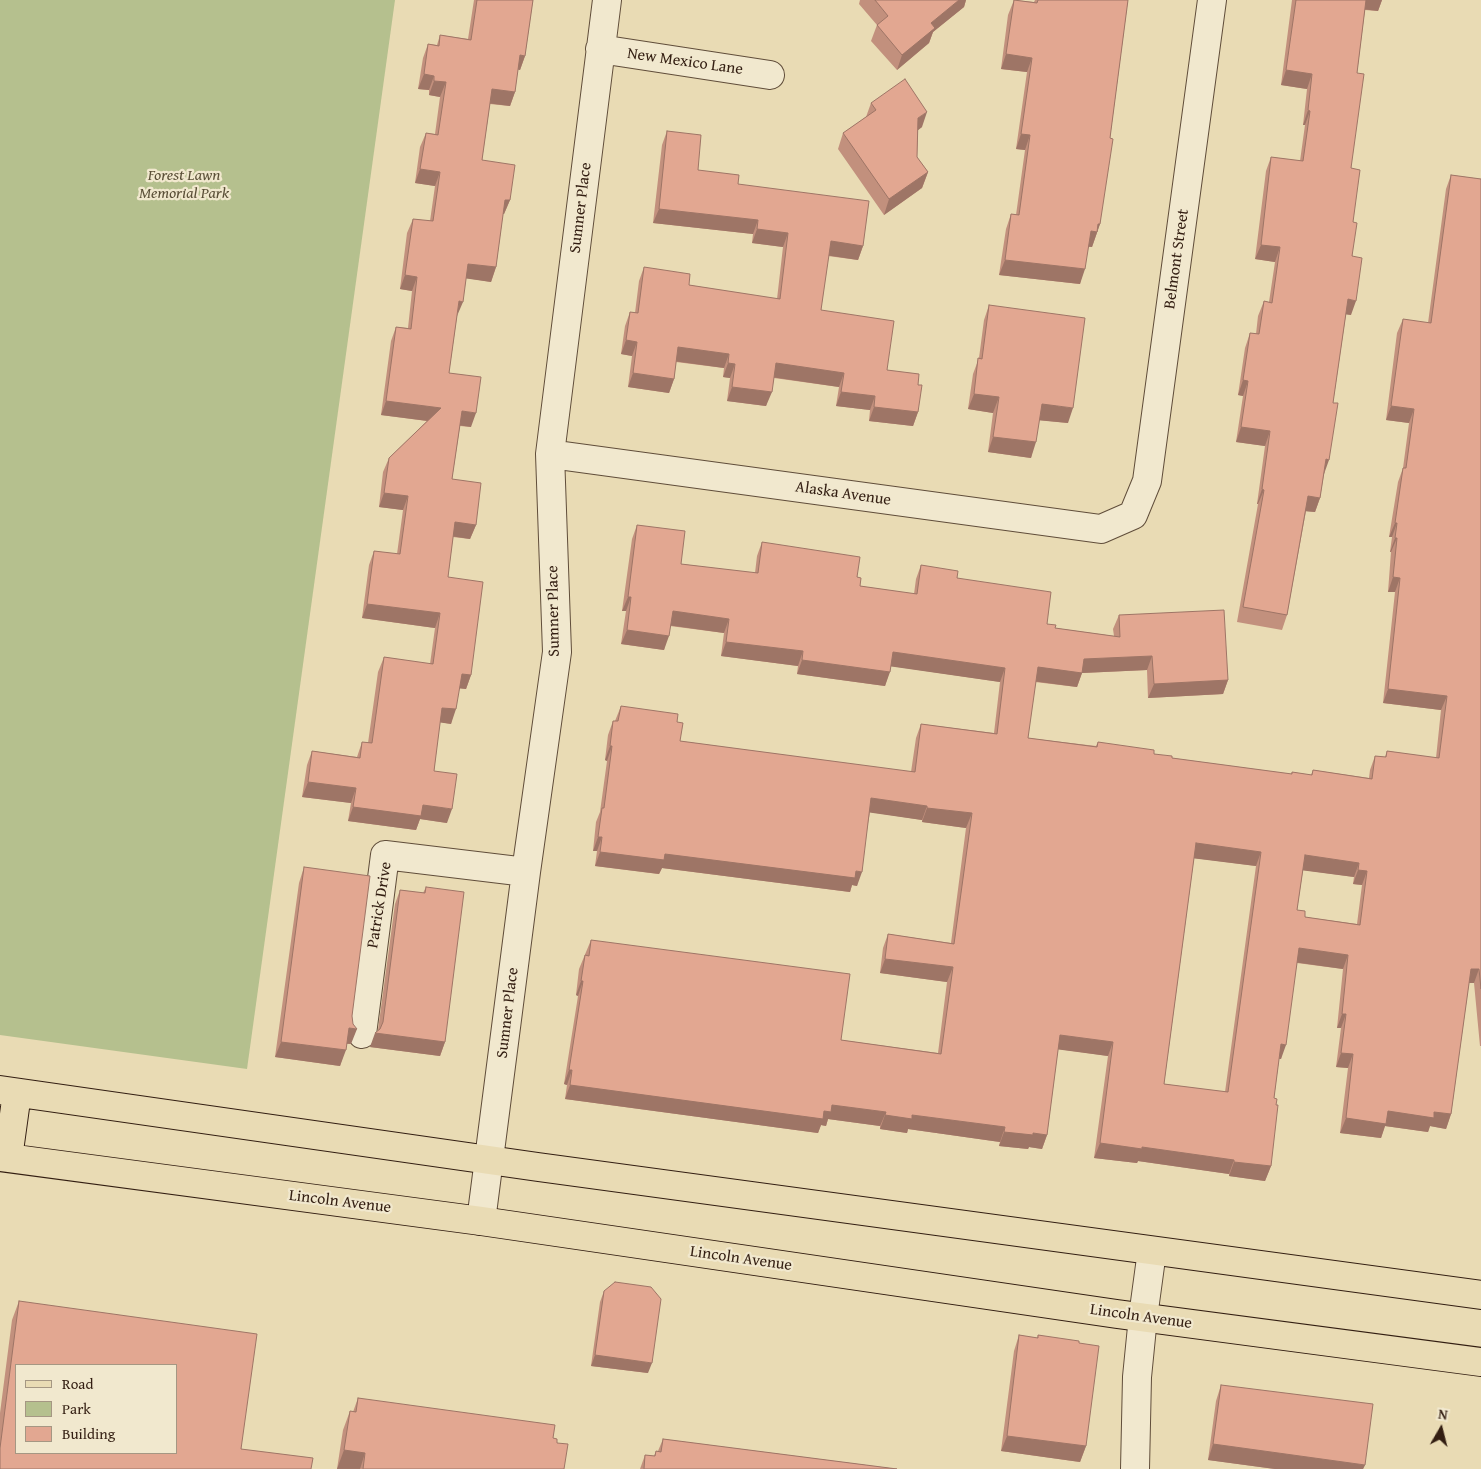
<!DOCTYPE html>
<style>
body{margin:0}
#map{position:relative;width:1481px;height:1469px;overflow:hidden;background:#e9dbb4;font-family:"Gentium Book Plus",serif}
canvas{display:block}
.legend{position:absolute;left:15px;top:1364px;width:162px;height:90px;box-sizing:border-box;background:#f1e8ce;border:1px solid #a59783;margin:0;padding:6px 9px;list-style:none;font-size:15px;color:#331e12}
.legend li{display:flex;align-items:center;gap:10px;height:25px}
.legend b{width:25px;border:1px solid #a59783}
.north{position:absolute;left:1416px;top:1404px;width:50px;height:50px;-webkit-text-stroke:4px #f1e8ce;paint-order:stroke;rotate:8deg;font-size:14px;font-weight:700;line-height:20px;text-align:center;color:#331e12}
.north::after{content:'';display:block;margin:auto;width:18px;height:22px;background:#331e12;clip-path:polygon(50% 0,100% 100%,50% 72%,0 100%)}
</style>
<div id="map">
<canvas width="1481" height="1469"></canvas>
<ul class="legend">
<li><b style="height:6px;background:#e9dbb4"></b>Road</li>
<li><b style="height:14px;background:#b5c08e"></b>Park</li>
<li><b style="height:14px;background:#e2a791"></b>Building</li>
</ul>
<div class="north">N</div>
</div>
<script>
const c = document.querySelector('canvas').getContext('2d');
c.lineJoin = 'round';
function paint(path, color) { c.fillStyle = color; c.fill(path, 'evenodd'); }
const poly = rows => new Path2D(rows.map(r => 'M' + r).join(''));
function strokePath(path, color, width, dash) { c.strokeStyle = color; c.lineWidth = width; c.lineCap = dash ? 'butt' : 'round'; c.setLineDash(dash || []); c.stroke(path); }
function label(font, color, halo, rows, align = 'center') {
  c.font = font + ' "Gentium Book Plus",serif'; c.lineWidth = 4.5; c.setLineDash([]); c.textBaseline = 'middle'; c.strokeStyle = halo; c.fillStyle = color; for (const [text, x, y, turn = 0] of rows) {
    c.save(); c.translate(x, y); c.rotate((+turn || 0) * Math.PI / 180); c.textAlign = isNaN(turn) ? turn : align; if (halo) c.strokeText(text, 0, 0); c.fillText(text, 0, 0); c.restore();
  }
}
const green = poly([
 [0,0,395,0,247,1069,0,1035]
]);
const street = poly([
 [600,49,770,75],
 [550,454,1101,529,1133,515,1147,481,1212,0],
 [362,1034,385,855,526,872],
 [481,1221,526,872,557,652,550,454,607,0],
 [1135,1469,1137,1377,1143,1317,1152,1251]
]);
const primary = poly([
 [0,1090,538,1167,1481,1295],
 [0,1157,481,1221,1117,1314,1481,1362],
 [8,1158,17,1093]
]);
const wall = poly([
 [474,0,533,0,525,56,520,70,518,69,515,92,510,106,490,104,482,160,510,200,504,214,503,214,496,267,491,282,466,278,457,316,449,373,471,427,460,426,452,479,476,525,470,539,453,537,448,577,471,675,466,689,459,688,451,724,440,722,434,771,447,823,420,819,416,830,348,821,351,803,302,797,307,765,312,751,357,757,362,742,368,743,378,672,384,657,430,664,435,628,362,618,369,565,374,551,397,554,403,510,379,507,383,472,389,458,427,421,381,415,391,341,396,327,408,328,412,291,400,289,407,233,413,219,430,221,435,186,415,183,420,147,426,133,435,134,440,97,429,95,429,90,418,89,423,58,428,44,437,45,440,35,468,39],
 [860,0,966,0,964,7,933,32,929,43,897,70,871,41,877,25,859,4],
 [1014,0,1034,2,1035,0,1128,0,1110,138,1100,224,1092,247,1088,247,1080,284,999,275,1006,229,1011,214,1016,215,1025,150,1016,149,1027,72,1001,69,1008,15],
 [1292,0,1382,0,1378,11,1365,10,1357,73,1351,168,1353,222,1351,315,1346,314,1333,403,1324,474,1320,498,1315,512,1306,511,1287,615,1282,630,1237,622,1258,504,1257,504,1265,446,1236,442,1243,396,1238,395,1245,348,1250,333,1256,334,1258,316,1264,301,1269,302,1275,262,1255,259,1266,171,1271,157,1300,161,1305,125,1303,125,1307,89,1281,85],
 [871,103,922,127,918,130,917,157,928,172,922,188,884,215,838,149,843,133,866,117],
 [667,131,698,170,738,184,863,246,858,260,828,256,821,310,887,370,918,385,918,412,913,426,869,421,870,410,836,406,839,387,774,378,766,406,727,401,730,378,723,377,724,368,676,362,674,379,669,393,628,387,632,356,621,354,625,326,630,312,635,313,639,281,644,267,689,285,777,299,783,247,752,243,753,234,653,223,662,145],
 [1451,175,1481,179,1481,1046,1480,1046,1474,983,1469,983,1451,1114,1446,1129,1430,1126,1428,1132,1385,1126,1381,1138,1340,1133,1348,1068,1336,1067,1341,1028,1337,1028,1343,969,1297,963,1281,1059,1279,1059,1274,1098,1271,1166,1265,1181,1229,1176,1229,1174,1138,1161,1137,1163,1094,1158,1108,1056,1058,1049,1047,1135,1042,1149,1029,1147,1028,1149,999,1146,1000,1142,908,1129,907,1133,880,1129,880,1126,828,1119,826,1126,821,1125,818,1133,565,1099,567,1085,564,1084,578,996,576,995,579,969,591,940,841,1040,938,1053,947,982,880,973,883,948,888,934,951,943,966,828,922,822,922,820,870,812,857,886,852,885,850,892,662,868,659,874,595,866,597,851,593,851,596,822,600,812,607,761,605,760,608,735,613,721,615,721,621,706,677,722,680,741,911,772,916,738,921,724,994,733,1000,682,891,666,885,686,797,674,798,666,721,656,724,633,670,626,664,650,621,644,626,611,622,611,632,539,637,525,681,564,755,573,757,556,762,542,857,577,860,586,914,594,916,579,921,565,957,578,1055,628,1114,636,1113,629,1119,615,1228,680,1223,694,1148,698,1147,670,1082,673,1077,687,1035,682,1028,738,1096,746,1098,742,1172,758,1291,774,1292,772,1311,775,1313,770,1369,778,1370,770,1375,756,1385,757,1387,751,1436,758,1441,710,1383,703,1395,592,1388,592,1391,552,1390,552,1392,537,1389,537,1398,482,1403,468,1409,423,1386,420,1397,333,1403,319,1428,323,1446,189],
 [1194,858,1256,866,1225,1092,1164,1084],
 [1303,870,1354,877,1353,884,1362,885,1357,924,1305,917,1297,910],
 [989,305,1068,423,1039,420,1031,458,988,452,993,413,968,409,973,374,979,358,984,320],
 [304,867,352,1016,351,1044,347,1044,340,1066,275,1057,299,883],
 [426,887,445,1042,440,1056,370,1047,378,1030,395,904,400,890,423,893],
 [604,1291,648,1373,591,1366,600,1302],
 [19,1301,241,1449,0,1469,0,1413,12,1320],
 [1019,1335,1037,1338,1038,1335,1079,1343,1086,1446,1080,1462,1001,1451,1014,1351],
 [1221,1385,1365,1465,1363,1469,1275,1469,1208,1460,1216,1401],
 [358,1398,553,1438,557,1443,564,1469,337,1469,343,1430,350,1411,353,1412],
 [663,1439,897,1469,640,1469,645,1455,654,1456,656,1451,658,1451]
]);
const shadedWall = poly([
 [959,0,966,0,964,7,933,32,929,43,897,70,902,55,931,23],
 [1364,0,1382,0,1378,11,1361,9],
 [1006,54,1032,58,1027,72,1001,69],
 [520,55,525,56,520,70,515,69],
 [1286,70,1312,74,1307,89,1281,85],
 [424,74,434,76,429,90,418,89],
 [434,81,446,82,440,97,429,95],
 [492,89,515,92,510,106,486,103],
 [1308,110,1310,111,1305,125,1303,125],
 [927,112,922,127,913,134,918,118],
 [1021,134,1030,135,1025,150,1016,149],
 [420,169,440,172,435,186,415,183],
 [928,172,922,188,884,215,889,199],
 [505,200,510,200,504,214,500,214],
 [659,209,758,220,753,234,653,223],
 [1098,224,1100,224,1092,247,1085,246,1091,231],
 [757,229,788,233,783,247,752,243],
 [831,241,863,246,858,260,825,255],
 [1261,245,1280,247,1275,262,1255,259],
 [1005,260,1085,269,1080,284,999,275],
 [468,264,496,267,491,282,463,278],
 [405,275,417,277,412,291,400,289],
 [1348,299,1356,301,1351,315,1343,314],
 [459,301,463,302,457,316],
 [626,340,637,342,632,356,621,354],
 [678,347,729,354,724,368,673,361],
 [728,363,735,364,730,378,723,377],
 [776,363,844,373,839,387,771,377],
 [633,373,674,379,669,393,628,387],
 [1243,380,1248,381,1243,396,1238,395],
 [732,387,772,392,766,406,727,401],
 [841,392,875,396,870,410,836,406],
 [974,394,999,397,993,413,968,409],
 [386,401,441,408,436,422,381,415],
 [1042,404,1073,408,1068,423,1036,420],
 [1391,406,1414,409,1409,423,1386,420],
 [874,407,918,412,913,426,869,421],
 [462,411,476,413,471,427,457,425],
 [1241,427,1270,431,1265,446,1236,442],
 [993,437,1036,442,1031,458,988,452],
 [1326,459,1329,460,1324,474,1320,474],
 [1262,489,1264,490,1258,504,1257,504],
 [384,493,408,496,403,510,379,507],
 [1308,496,1320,498,1315,512,1303,511],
 [455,522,476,525,470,539,450,536],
 [1395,523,1397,523,1392,537,1389,537],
 [1395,538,1397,538,1391,552,1390,552],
 [1393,577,1400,578,1395,592,1388,592],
 [628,597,631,597,626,611,622,611],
 [367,604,440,613,435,628,362,618],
 [673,611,729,619,724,633,667,625],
 [627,630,669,636,664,650,621,644],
 [726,642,803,651,798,666,721,656],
 [893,652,1005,668,1000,682,888,666],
 [1152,656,1147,670,1082,673,1077,687,1032,681,1038,667,1084,659],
 [802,660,890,672,885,686,797,674],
 [462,674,471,675,466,689,456,688],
 [1228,680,1223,694,1148,698,1154,684],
 [1388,689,1447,696,1441,710,1383,703],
 [442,708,456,709,451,724,437,722],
 [610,746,612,746,607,761,605,760],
 [308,782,356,788,351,803,302,797],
 [871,798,927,806,922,820,866,812],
 [423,805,452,809,447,823,420,819,416,830,348,821,353,807],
 [927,808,972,813,966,828,922,822],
 [598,837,602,837,597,851,593,851],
 [1196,843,1261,852,1256,866,1191,858],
 [600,852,665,854,862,872,857,886,852,885,850,892,662,868,659,874,595,866],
 [1305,855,1359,863,1354,877,1300,870],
 [1358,870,1367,871,1362,885,1353,884],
 [1299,948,1348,955,1343,969,1293,962],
 [885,959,953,967,947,982,880,973],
 [1471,969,1479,969,1474,983,1466,983],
 [581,981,583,981,578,996,576,995],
 [1342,1014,1346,1014,1341,1028,1337,1028],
 [349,1028,357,1029,351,1044,343,1043],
 [375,1033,445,1042,440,1056,370,1047],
 [1060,1035,1113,1042,1108,1056,1055,1049],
 [281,1042,346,1050,340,1066,275,1057],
 [1281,1044,1286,1045,1281,1059,1276,1058],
 [1341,1053,1353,1054,1348,1068,1336,1067],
 [569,1070,572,1070,567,1085,564,1084],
 [570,1085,832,1105,886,1112,880,1126,828,1119,826,1126,821,1125,818,1133,565,1099],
 [1388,1111,1434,1112,1451,1114,1446,1129,1430,1126,1428,1132,1385,1126,1381,1138,1340,1133,1346,1118],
 [885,1115,912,1115,1005,1127,1000,1142,908,1129,907,1133,880,1129],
 [1004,1132,1033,1133,1047,1135,1042,1149,1029,1147,1028,1149,999,1146],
 [1100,1143,1142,1147,1234,1160,1229,1174,1138,1161,1137,1163,1094,1158],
 [1234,1162,1271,1166,1265,1181,1229,1176],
 [595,1355,652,1363,648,1373,591,1366],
 [1007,1436,1086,1446,1080,1462,1001,1451],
 [1213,1444,1365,1465,1363,1469,1275,1469,1208,1460],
 [344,1450,365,1453,360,1469,337,1469]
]);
const building = poly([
 [477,0,533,0,525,56,520,55,515,92,492,89,482,160,515,165,510,200,505,200,496,267,468,264,463,302,459,301,449,373,481,377,476,413,462,411,452,479,481,483,476,525,455,522,448,577,483,582,471,675,462,674,456,709,442,708,434,771,457,774,452,809,423,805,421,816,353,807,356,788,308,782,312,751,360,758,362,742,372,743,384,657,433,664,440,613,367,604,374,551,400,554,408,496,384,493,389,458,441,408,386,401,396,327,411,329,417,277,405,275,413,219,433,221,440,172,420,169,426,133,438,135,446,82,434,81,434,76,424,74,428,44,439,46,440,35,471,40,477,0],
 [875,0,959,0,931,23,935,28,902,55,877,25,888,16,875,0],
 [1014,0,1037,3,1038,0,1128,0,1110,138,1113,139,1100,224,1098,224,1097,232,1091,231,1085,269,1005,260,1011,214,1019,215,1030,135,1021,134,1032,58,1006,54,1014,0],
 [1296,0,1366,0,1357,73,1364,74,1351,168,1360,170,1353,222,1357,223,1352,256,1362,258,1356,301,1348,299,1333,403,1338,403,1329,460,1326,459,1320,498,1308,496,1287,615,1243,607,1264,490,1262,489,1270,431,1241,427,1248,381,1243,380,1250,333,1259,334,1264,301,1272,303,1280,247,1261,245,1271,157,1303,161,1310,111,1308,110,1312,74,1286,70,1296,0],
 [905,79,927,112,918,118,917,157,928,172,889,199,843,133,876,110,871,103,905,79],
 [667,131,701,135,698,170,739,175,738,184,869,201,863,246,831,241,821,310,894,321,887,370,919,374,918,385,922,385,918,412,874,407,875,396,841,392,844,373,776,363,772,392,732,387,735,364,728,363,729,354,678,347,674,379,633,373,637,342,626,340,630,312,638,313,644,267,690,274,689,285,780,299,788,233,757,229,758,220,659,209,667,131],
 [1451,175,1481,179,1481,989,1479,969,1471,969,1451,1114,1434,1112,1434,1118,1388,1111,1386,1124,1346,1118,1353,1054,1341,1053,1346,1014,1342,1014,1348,955,1299,948,1286,1045,1281,1044,1274,1098,1277,1099,1276,1105,1278,1105,1271,1166,1234,1162,1234,1160,1142,1147,1142,1149,1100,1143,1113,1042,1060,1035,1047,1135,1033,1133,1033,1135,1004,1132,1005,1127,912,1115,912,1119,885,1115,886,1112,832,1105,831,1112,824,1111,823,1119,570,1085,572,1070,569,1070,583,981,581,981,585,955,589,956,591,940,850,974,841,1040,941,1054,953,967,885,959,888,934,954,944,972,813,927,808,927,806,871,798,862,872,856,871,855,878,665,854,664,860,600,852,602,837,598,837,602,808,604,808,612,746,610,746,613,721,618,721,621,706,678,714,677,722,683,723,680,741,915,772,921,724,997,734,1005,668,893,652,890,672,802,660,803,651,726,642,729,619,673,611,669,636,627,630,631,597,628,597,637,525,685,531,681,564,758,573,762,542,860,557,857,577,861,578,860,586,917,594,921,565,958,571,957,578,1051,592,1047,624,1056,625,1055,628,1120,637,1119,615,1224,610,1228,680,1154,684,1152,656,1084,659,1082,673,1038,667,1028,738,1097,747,1098,742,1154,750,1154,754,1172,756,1172,758,1292,774,1292,772,1312,775,1313,770,1372,779,1375,756,1386,757,1387,751,1439,758,1447,696,1388,689,1400,578,1393,577,1397,538,1395,538,1397,523,1395,523,1403,468,1406,468,1414,409,1391,406,1403,319,1431,323,1451,175],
 [1196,843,1261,852,1228,1092,1164,1084,1196,843],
 [1305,855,1359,863,1358,870,1367,871,1360,925,1305,917,1305,911,1297,910,1305,855],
 [989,305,1085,318,1073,408,1042,404,1036,442,993,437,999,397,974,394,978,358,982,359,989,305],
 [304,867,370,876,352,1016,353,1024,357,1029,349,1028,346,1050,281,1042,304,867],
 [426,887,464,892,445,1042,375,1033,380,1029,383,1022,400,890,425,893,426,887],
 [615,1282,651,1287,661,1299,652,1363,595,1355,604,1291,615,1282],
 [19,1301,257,1334,241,1449,313,1458,311,1469,0,1469,0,1448,19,1301],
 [16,1365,176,1365,176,1453,16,1453,16,1365],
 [1019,1335,1038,1338,1038,1335,1079,1341,1079,1343,1099,1346,1086,1446,1007,1436,1019,1335],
 [1221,1385,1373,1404,1365,1465,1213,1444,1221,1385],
 [358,1398,555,1425,553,1438,557,1439,557,1443,568,1444,564,1469,363,1469,365,1453,344,1450,350,1411,356,1412,358,1398],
 [663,1439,897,1469,644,1469,645,1455,655,1456,656,1451,661,1452,663,1439]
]);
const streetNames = [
 ["New Mexico Lane",685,62,8],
 ["Sumner Place",581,208,-83],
 ["Belmont Street",1177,259,-82],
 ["Alaska Avenue",843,494,8],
 ["Sumner Place",554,611,-91],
 ["Patrick Drive",380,905,-81],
 ["Sumner Place",508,1013,-83],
 ["Lincoln Avenue",340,1202,7],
 ["Lincoln Avenue",741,1259,8],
 ["Lincoln Avenue",1141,1317,8]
];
const parkNames = [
 ["Forest Lawn",184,176],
 ["Memorial Park",184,194]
];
paint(green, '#b5c08e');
strokePath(street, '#604d3a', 30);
strokePath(primary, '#331e12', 30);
strokePath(street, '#f1e8ce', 28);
strokePath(primary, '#e9dbb4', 28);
paint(wall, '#c2907d');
paint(shadedWall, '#9e7566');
paint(building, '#e2a791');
strokePath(building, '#9e7566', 1);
label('16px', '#331e12', '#f1e8ce', streetNames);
label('italic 16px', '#5a4f37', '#f1e8ce', parkNames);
</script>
